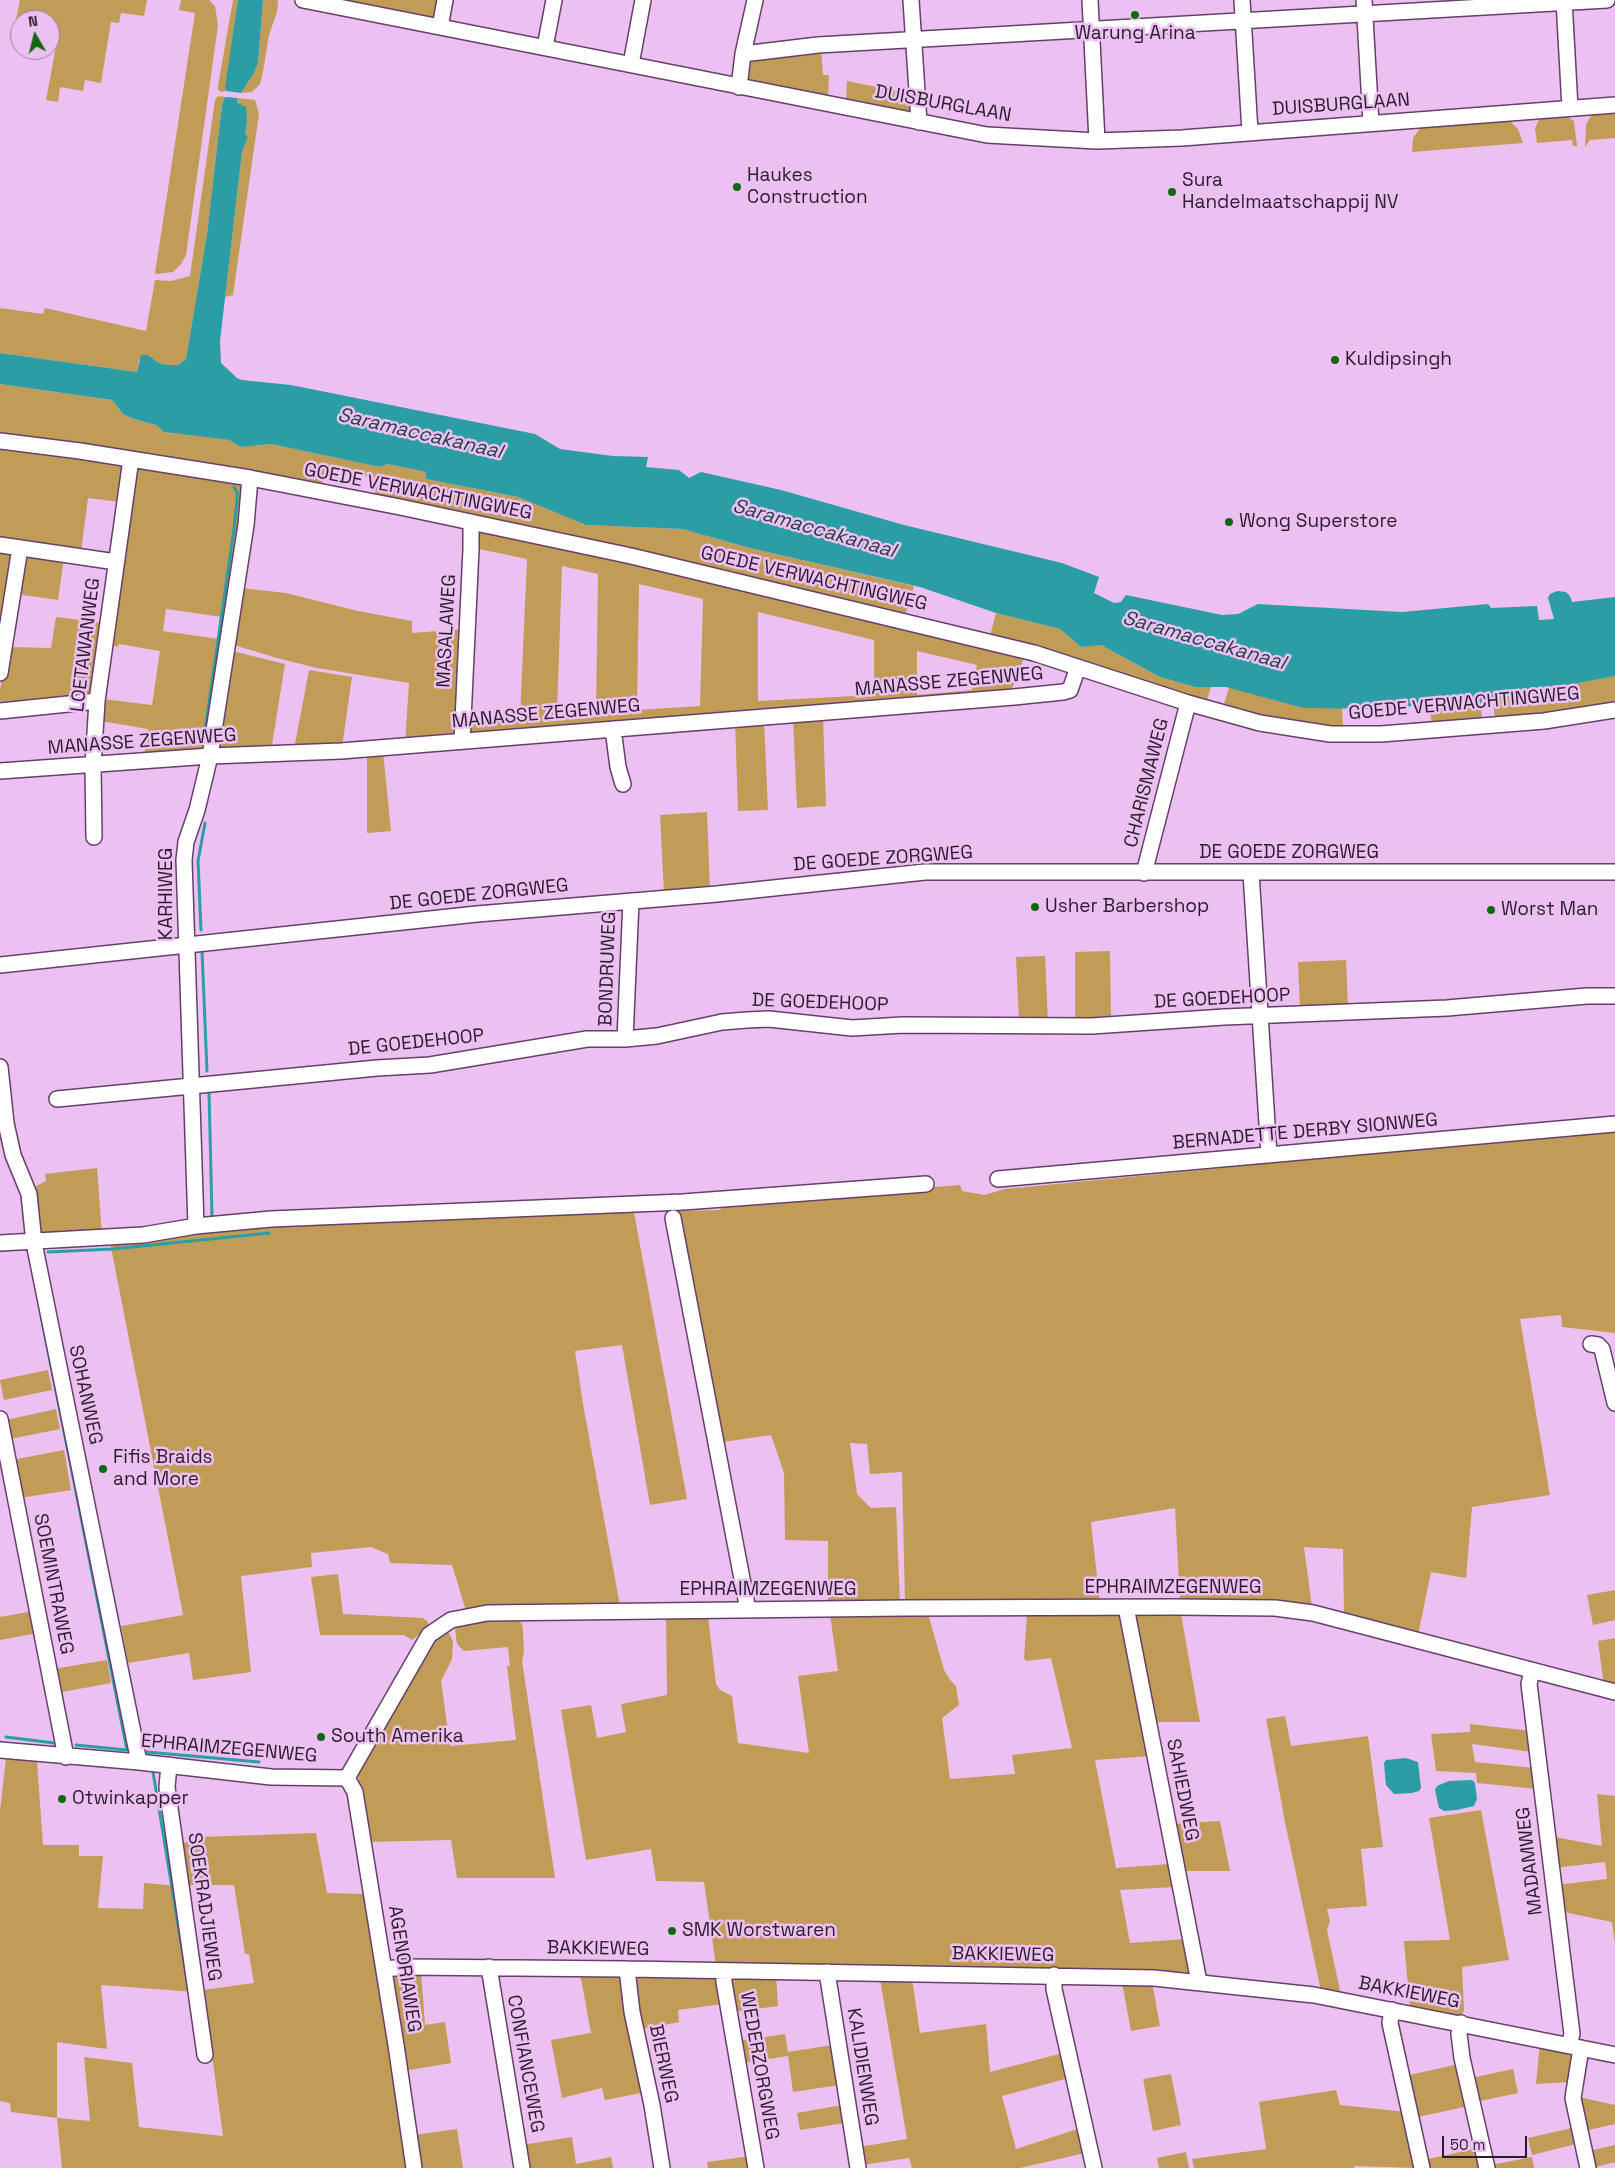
<!DOCTYPE html>
<style>
body{margin:0}
#map{position:relative;width:1615px;height:2168px;overflow:hidden;background:#edc0f2;font-family:"Space Grotesk",sans-serif}
canvas{display:block}
.north{position:absolute;left:10px;top:10px;width:50px;height:50px;box-sizing:border-box;background:#edc0f2;border:1px solid #a07ea4;border-radius:50%;rotate:352deg;font-size:14px;font-weight:700;line-height:20px;text-align:center;color:#2d1c2f}
.north::after{content:'';display:block;margin:auto;width:18px;height:22px;background:#10680e;clip-path:polygon(50% 0,100% 100%,50% 72%,0 100%)}
.scale{position:absolute;left:1442px;top:2136px;width:85px;height:22px;box-sizing:border-box;border:2px solid #2d1c2f;border-top:0;padding-left:6px;font-size:15px;line-height:18px;white-space:nowrap;color:#2d1c2f;-webkit-text-stroke:4px #edc0f2;paint-order:stroke}
</style>
<div id="map">
<canvas width="1615" height="2168"></canvas>
<div class="north">N</div>
<div class="scale">50 m</div>
</div>
<script>
const c = document.querySelector('canvas').getContext('2d');
c.lineJoin = 'round';
function paint(path, color) { c.fillStyle = color; c.fill(path, 'evenodd'); }
const poly = rows => new Path2D(rows.map(r => 'M' + r).join(''));
function strokePath(path, color, width, dash) { c.strokeStyle = color; c.lineWidth = width; c.lineCap = dash ? 'butt' : 'round'; c.setLineDash(dash || []); c.stroke(path); }
function label(font, color, halo, rows, align = 'center') {
  c.font = font + ' "Space Grotesk",sans-serif'; c.lineWidth = 5; c.setLineDash([]); c.textBaseline = 'middle'; c.strokeStyle = halo; c.fillStyle = color; for (const [text, x, y, turn = 0] of rows) {
    c.save(); c.translate(x, y); c.rotate((+turn || 0) * Math.PI / 180); c.textAlign = isNaN(turn) ? turn : align; if (halo) c.strokeText(text, 0, 0); c.fillText(text, 0, 0); c.restore();
  }
}
const green = poly([
 [20,0,147,0,144,16,121,13,119,23,111,22,101,83,85,80,83,91,60,87,58,102,46,100,56,46,50,44,50,20,20,20,20,39,17,38,14,29],
 [181,0,209,0,215,6,218,25,186,255,181,264,173,272,157,274,155,273,195,13,179,10],
 [233,0,238,0,226,91,221,92,218,90,218,86],
 [263,0,278,0,277,12,269,35,262,77,260,84,252,92,241,93,254,73,258,63],
 [339,0,441,0,436,17,432,19],
 [821,48,823,75,829,75,828,96,817,96,750,81,747,78,748,59],
 [847,81,912,94,912,111,910,113,846,100],
 [218,96,225,97,222,105,207,234,186,359,178,365,167,365,159,363,148,355,139,360,137,372,0,353,0,308,43,314,45,308,146,331,155,280,171,281,190,276,215,100],
 [237,98,255,100,259,114,233,295,225,297,242,152,248,137,245,133,247,123],
 [1615,112,1615,138,1590,140,1585,147,1586,124,1591,116,1594,114],
 [1566,116,1574,121,1577,146,1573,146,1572,140,1537,143,1535,129,1538,121,1543,118],
 [1502,117,1508,119,1518,129,1523,143,1412,152,1413,138,1420,128],
 [0,384,112,400,123,414,134,419,156,425,164,432,229,440,241,447,271,444,380,467,388,464,426,472,426,479,518,497,586,525,682,529,750,548,914,586,905,616,374,497,378,479,326,467,322,485,0,437],
 [0,446,122,464,124,471,120,502,88,498,81,552,0,541],
 [137,467,239,481,243,490,229,618,166,609,163,631,226,640,207,750,144,757,148,729,101,721,103,699,152,705,160,651,119,644,118,647,110,645],
 [487,529,1025,655,1010,694,473,737,468,733,467,721,520,717,527,559,474,548,476,536,479,532],
 [562,566,598,574,596,711,557,714],
 [639,584,703,599,700,706,637,710],
 [758,612,874,640,874,695,758,701],
 [917,651,977,665,972,690,917,695],
 [0,548,12,551,0,628],
 [25,556,64,559,58,600,16,594],
 [241,588,286,593,358,611,412,621,412,633,465,629,460,734,405,743,409,683,317,668,277,658,234,645],
 [996,613,1060,629,1081,647,1101,645,1160,677,1195,687,1211,687,1206,703,990,636],
 [56,617,105,623,94,694,3,704,0,701,0,690,8,647,51,648],
 [232,651,285,664,271,751,217,751],
 [309,670,352,677,342,747,294,749],
 [1615,676,1615,706,1495,720,1493,700],
 [1229,687,1303,708,1342,708,1343,728,1301,725,1223,708],
 [1454,701,1471,704,1481,702,1482,722,1432,726,1429,704],
 [823,716,826,806,797,808,793,718],
 [764,720,768,810,738,811,735,721],
 [383,752,391,831,367,833,367,753],
 [707,812,710,890,664,893,660,815],
 [1110,951,1111,1022,1075,1023,1075,952],
 [1045,956,1048,1022,1019,1022,1016,957],
 [1346,960,1348,1008,1300,1010,1298,962],
 [1615,1130,1615,1333,1562,1327,1561,1315,1520,1319,1550,1495,1472,1507,1466,1578,1431,1572,1418,1635,1344,1615,1343,1549,1304,1547,1312,1607,1180,1602,1175,1508,1091,1522,1100,1604,905,1603,902,1472,870,1474,867,1444,850,1443,857,1494,871,1508,896,1507,900,1604,828,1605,828,1541,785,1540,784,1473,771,1435,723,1442,678,1211,721,1210,720,1203,960,1185,962,1191,984,1195,1005,1189],
 [97,1168,102,1235,41,1234,36,1186,46,1181,45,1174],
 [633,1207,687,1499,650,1505,622,1345,575,1351,583,1404,620,1606,466,1611,452,1565,390,1563,388,1554,371,1547,311,1553,312,1567,241,1576,251,1672,193,1680,189,1653,128,1663,121,1626,183,1615,110,1242,281,1223],
 [48,1370,52,1390,4,1400,0,1380],
 [56,1409,60,1429,10,1439,6,1420],
 [64,1450,71,1490,20,1498,12,1460],
 [338,1574,343,1614,423,1618,428,1622,428,1627,412,1640,404,1635,320,1635,311,1577],
 [1615,1590,1615,1620,1593,1625,1587,1595],
 [34,1611,38,1633,0,1640,0,1617],
 [830,1614,926,1615,929,1617,944,1670,950,1680,956,1686,959,1705,942,1718,950,1779,1015,1774,1012,1755,1072,1748,1051,1658,1026,1661,1024,1658,1027,1614,1120,1614,1152,1756,1095,1760,1116,1868,1170,1864,1175,1887,1120,1890,1130,1943,1187,1939,1189,1972,1186,1974,716,1966,704,1882,656,1881,651,1849,586,1860,561,1710,591,1705,597,1738,626,1732,621,1704,667,1695,666,1616,708,1616,716,1684,720,1690,732,1696,738,1743,809,1753,798,1676,838,1671],
 [1134,1614,1181,1614,1200,1722,1153,1722],
 [517,1619,522,1624,523,1631,524,1652,522,1661,555,1878,457,1878,451,1840,366,1842,358,1773,429,1641,447,1630,453,1641,452,1659,441,1681,450,1746,516,1740,507,1666,510,1666,508,1647,464,1651,457,1644,455,1628,458,1624,463,1622],
 [1615,1638,1615,1688,1602,1684,1603,1679,1598,1641],
 [107,1660,111,1683,57,1693,53,1669],
 [1285,1716,1291,1746,1368,1736,1383,1847,1361,1849,1367,1906,1327,1909,1330,1921,1327,1930,1341,1995,1321,1991,1285,1822,1266,1719],
 [1470,1724,1531,1731,1533,1752,1472,1744,1475,1762,1535,1768,1538,1789,1477,1783,1476,1773,1436,1771,1431,1734,1470,1732],
 [6,1758,37,1761,43,1845,79,1845,79,1856,103,1856,98,1908,143,1909,144,1883,179,1886,195,1992,101,1985,107,2049,57,2042,57,2118,90,2121,84,2057,132,2063,139,2127,223,2136,203,1990,254,1983,249,1954,245,1954,234,1885,186,1885,180,1844,201,1837,316,1833,327,1893,366,1894,409,2168,62,2168,57,2118,11,2112,10,2103,0,2101,0,1811],
 [1597,1794,1615,1796,1615,1944,1612,1922,1559,1911,1556,1885,1607,1879,1605,1862,1554,1868,1550,1836,1602,1846],
 [1481,1810,1509,1960,1462,1967,1464,2010,1461,2019,1410,2009,1404,1941,1450,1940,1429,1818],
 [1220,1821,1230,1871,1182,1871,1173,1824],
 [421,1972,425,2025,445,2022,451,2063,404,2071,391,1974],
 [629,1972,717,1975,723,2004,678,2010,679,2022,639,2030],
 [580,1973,625,1973,646,2092,605,2100,602,2088,562,2098,551,2040,591,2033],
 [776,1975,778,2006,733,2012,730,1977],
 [880,1979,912,1979,920,2033,986,2024,990,2072,1063,2053,1069,2078,1002,2096,1016,2149,1081,2128,1085,2153,1020,2168,912,2168,909,2158,862,2165,859,2147,907,2139],
 [1152,1982,1160,2026,1131,2031,1122,1983],
 [785,2034,788,2052,833,2045,839,2085,793,2092,788,2056,742,2063,738,2041],
 [1540,2043,1575,2052,1570,2082,1536,2084],
 [1459,2064,1469,2106,1413,2118,1405,2076],
 [1513,2069,1518,2093,1476,2102,1471,2078],
 [1171,2074,1181,2125,1153,2131,1143,2079],
 [1336,2090,1340,2105,1407,2112,1418,2168,1354,2166,1354,2168,1194,2168,1192,2159,1266,2149,1259,2102],
 [1579,2097,1615,2105,1615,2124,1584,2131],
 [842,2105,845,2123,800,2130,797,2113],
 [1576,2127,1580,2143,1532,2155,1528,2138],
 [457,2129,463,2168,419,2168,414,2135],
 [572,2137,576,2164,611,2157,613,2168,525,2168,522,2145],
 [1615,2145,1615,2162,1592,2168,1589,2151],
 [1479,2148,1483,2168,1425,2168,1423,2160],
 [1186,2152,1189,2168,1159,2168,1157,2158],
 [751,2156,753,2168,708,2168,707,2162],
 [1532,2157,1534,2168,1491,2168,1491,2165]
]);
const water = poly([
 [238,0,263,0,258,63,254,73,241,93,226,91,225,87],
 [225,97,237,98,238,103,246,107,247,123,245,133,248,137,242,152,220,341,221,363,237,378,242,380,291,385,535,434,560,449,613,456,648,457,646,467,679,470,689,478,701,472,781,490,904,525,1062,563,1099,577,1094,593,1114,603,1121,602,1126,595,1222,615,1238,614,1258,604,1402,612,1488,604,1491,608,1537,606,1539,620,1554,619,1548,598,1550,594,1557,591,1566,592,1570,596,1572,602,1615,597,1615,676,1471,704,1454,701,1385,709,1303,708,1226,687,1195,687,1160,677,1101,645,1081,647,1060,629,996,613,920,587,750,548,682,529,586,525,518,497,426,479,426,472,388,464,380,467,271,444,241,447,229,440,164,432,156,425,134,419,123,414,112,400,0,384,0,353,137,372,141,355,148,355,159,363,167,365,178,365,186,359,207,234,222,105],
 [1406,1758,1418,1762,1421,1788,1419,1791,1412,1793,1394,1794,1386,1785,1384,1763,1386,1760],
 [1472,1780,1475,1783,1477,1799,1474,1806,1457,1810,1444,1811,1439,1808,1435,1790,1437,1786,1449,1781]
]);
const stream = poly([
 [203,745,234,529,237,501,237,492,234,487],
 [201,930,198,861,205,823],
 [202,951,207,1071],
 [209,1092,212,1216],
 [48,1252,113,1249,269,1233],
 [41,1315,127,1750,76,1745],
 [6,1737,54,1743],
 [147,1752,259,1762],
 [153,1772,186,1973]
]);
const minor = poly([
 [303,0,987,135,1097,141,1182,138,1615,105],
 [911,0,919,122],
 [1090,0,1097,141],
 [1242,0,1250,132],
 [1364,0,1371,123],
 [1564,0,1570,108],
 [440,27,445,0],
 [545,47,554,0],
 [743,54,818,45,1607,0],
 [631,64,643,0],
 [739,87,743,54,755,0],
 [0,441,80,451,250,478,400,507,631,556,1034,653,1188,703,1260,723,1330,734,1381,734,1544,721,1615,710],
 [0,545,116,562],
 [0,673,20,548],
 [0,711,97,701],
 [613,729,618,767,623,784],
 [462,741,471,549,471,522],
 [0,771,210,756,341,751,1014,697,1063,692,1070,690,1078,667],
 [94,837,93,765,97,701,131,459],
 [1144,873,1188,703],
 [1251,873,1269,1155],
 [0,965,477,914,717,894,925,872,1615,872],
 [625,1039,631,901],
 [0,1067,6,1123,13,1155,29,1194,34,1243,139,1762],
 [57,1099,377,1068,430,1065,587,1039,625,1039,657,1036,722,1022,747,1020,769,1019,852,1028,903,1025,1092,1026,1224,1017,1447,1008,1587,996,1615,996],
 [998,1179,1615,1124],
 [673,1218,748,1610],
 [196,1226,184,860,186,842,197,810,210,756,246,525,250,478],
 [0,1243,143,1235,196,1226,271,1219,683,1202,926,1184],
 [1591,1344,1598,1345,1602,1349,1615,1403],
 [0,1419,66,1757],
 [1126,1607,1199,1982],
 [1532,1671,1529,1684,1572,2034,1569,2045],
 [0,1750,139,1762,271,1777,347,1778,429,1635,451,1620,487,1613,904,1608,1175,1607,1275,1608,1313,1613,1615,1692],
 [169,1765,167,1787,205,2055],
 [347,1778,355,1792,396,2045,414,2168],
 [489,1967,522,2168],
 [384,1969,406,1967,627,1969,1154,1978,1314,1995,1615,2055],
 [627,1969,632,2012,652,2105,662,2168],
 [724,1971,724,1982,756,2168],
 [827,1972,858,2168],
 [1054,1975,1054,1989,1094,2168],
 [1392,2010,1390,2023,1422,2168],
 [1461,2023,1459,2034,1462,2058,1487,2168],
 [1581,2048,1573,2098,1588,2168]
]);
const markers = [
 [1135,15,5,"#10680e"],
 [737,187,5,"#10680e"],
 [1172,192,5,"#10680e"],
 [1335,360,5,"#10680e"],
 [1229,522,5,"#10680e"],
 [1035,907,5,"#10680e"],
 [1491,910,5,"#10680e"],
 [103,1469,5,"#10680e"],
 [321,1737,5,"#10680e"],
 [62,1799,5,"#10680e"],
 [672,1931,5,"#10680e"]
];
const poiNames = [
 ["Warung Arina",1135,34,"center"],
 ["Haukes",747,176],
 ["Construction",747,198],
 ["Sura",1182,181],
 ["Handelmaatschappij NV",1182,203],
 ["Kuldipsingh",1345,360],
 ["Wong Superstore",1239,522],
 ["Usher Barbershop",1045,907],
 ["Worst Man",1501,910],
 ["Fifis Braids",113,1458],
 ["and More",113,1480],
 ["South Amerika",331,1737],
 ["Otwinkapper",72,1799],
 ["SMK Worstwaren",682,1931]
];
const streetNames = [
 ["DUISBURGLAAN",943,104,10],
 ["DUISBURGLAAN",1341,105,-4],
 ["GOEDE VERWACHTINGWEG",418,492,11],
 ["GOEDE VERWACHTINGWEG",814,579,13],
 ["MASALAWEG",447,631,-87],
 ["LOETAWANWEG",86,645,-83],
 ["MANASSE ZEGENWEG",949,682,-5],
 ["GOEDE VERWACHTINGWEG",1464,704,-5],
 ["MANASSE ZEGENWEG",546,714,-5],
 ["MANASSE ZEGENWEG",142,742,-4],
 ["CHARISMAWEG",1147,783,-76],
 ["DE GOEDE ZORGWEG",1289,853],
 ["DE GOEDE ZORGWEG",883,859,-4],
 ["KARHIWEG",167,894,-90],
 ["DE GOEDE ZORGWEG",479,895,-6],
 ["BONDRUWEG",608,969,-88],
 ["DE GOEDEHOOP",1222,999,-3],
 ["DE GOEDEHOOP",820,1003,2],
 ["DE GOEDEHOOP",416,1043,-6],
 ["BERNADETTE DERBY SIONWEG",1305,1132,-5],
 ["SOHANWEG",85,1395,78],
 ["SOEMINTRAWEG",53,1584,79],
 ["EPHRAIMZEGENWEG",1173,1588],
 ["EPHRAIMZEGENWEG",768,1590],
 ["EPHRAIMZEGENWEG",229,1749,5],
 ["SAHIEDWEG",1182,1790,79],
 ["MADAMWEG",1530,1861,-97],
 ["SOEKRADJIEWEG",204,1907,82],
 ["BAKKIEWEG",598,1949,1],
 ["BAKKIEWEG",1003,1955,1],
 ["AGENORIAWEG",404,1969,81],
 ["BAKKIEWEG",1409,1993,11],
 ["CONFIANCEWEG",525,2064,80],
 ["BIERWEG",663,2064,78],
 ["WEDERZORGWEG",759,2066,80],
 ["KALIDIENWEG",862,2067,81]
];
const waterNames = [
 ["Saramaccakanaal",420,434,13],
 ["Saramaccakanaal",814,529,16],
 ["Saramaccakanaal",1204,641,16]
];
paint(green, '#c19c56');
paint(water, '#2b9da5');
strokePath(stream, '#2b9da5', 3);
strokePath(minor, '#663f6b', 18);
strokePath(minor, '#fff', 15);
for (const [x, y, r, color] of markers) { const dot = new Path2D(); dot.arc(x, y, r, 0, 2 * Math.PI); c.fillStyle = color; c.fill(dot); strokePath(dot, '#edc0f2', 2); }
label('19px', '#2d1c2f', '#edc0f2', poiNames, 'left');
label('19px', '#2d1c2f', '#edc0f2', streetNames);
label('italic 20px', '#214144', '#edc0f2', waterNames);
</script>
